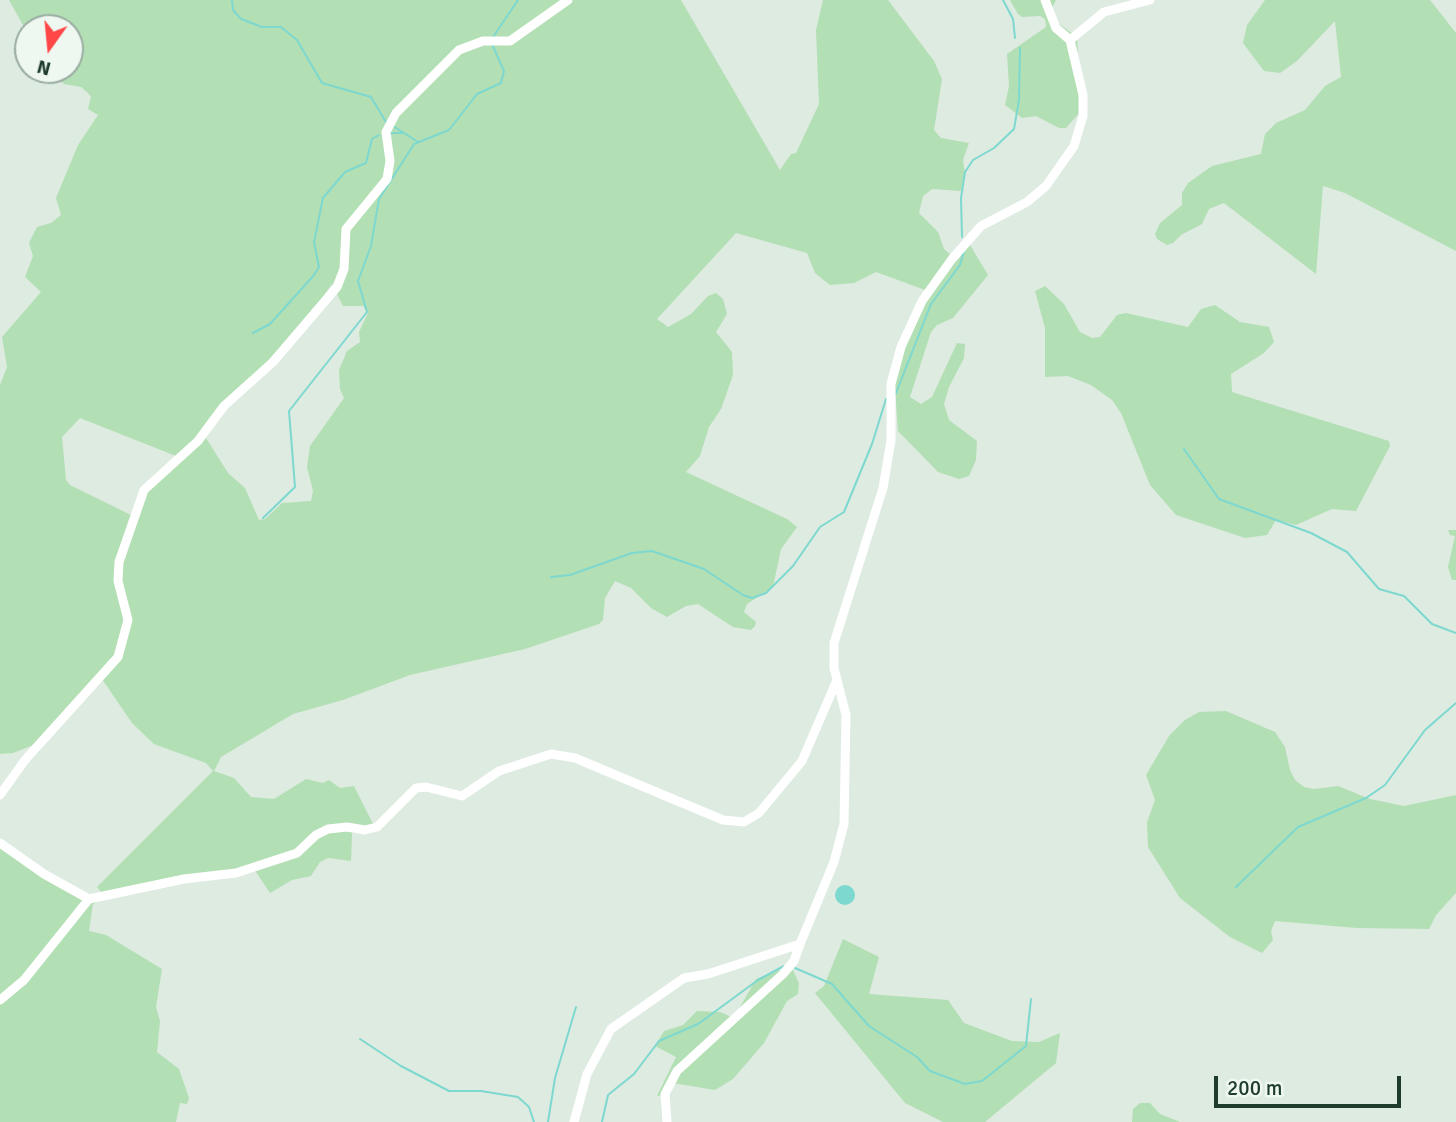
<!DOCTYPE html>
<style>
body{margin:0}
#map{position:relative;width:1456px;height:1122px;overflow:hidden;background:#ddebe1;font-family:Signika,sans-serif}
canvas{display:block}
.north{position:absolute;left:14px;top:14px;width:70px;height:70px;box-sizing:border-box;background:#eef7f0;border:2px solid #9aaca2;border-radius:50%;rotate:195deg;font-size:19px;font-weight:700;line-height:28px;text-align:center;color:#1d3c2c}
.north::after{content:'';display:block;margin:auto;width:24px;height:32px;background:#ff4748;clip-path:polygon(50% 0,100% 100%,50% 72%,0 100%)}
.scale{position:absolute;left:1214px;top:1076px;width:187px;height:32px;box-sizing:border-box;border:4px solid #1d3c2c;border-top:0;padding-left:9px;font-size:21px;line-height:24px;white-space:nowrap;color:#1d3c2c;-webkit-text-stroke:5px #eef7f0;paint-order:stroke}
</style>
<div id="map">
<canvas width="1456" height="1122"></canvas>
<div class="north">N</div>
<div class="scale">200 m</div>
</div>
<script>
const c = document.querySelector('canvas').getContext('2d');
c.lineJoin = 'round';
function paint(path, color) { c.fillStyle = color; c.fill(path, 'evenodd'); }
const poly = rows => new Path2D(rows.map(r => 'M' + r).join(''));
function strokePath(path, color, width, dash) { c.strokeStyle = color; c.lineWidth = width; c.lineCap = dash ? 'butt' : 'round'; c.setLineDash(dash || []); c.stroke(path); }
const green = poly([
 [9,0,681,0,780,170,791,154,796,153,819,104,816,30,823,0,888,0,934,61,942,79,934,130,941,138,969,143,963,160,965,174,961,191,932,189,923,196,919,213,938,232,944,249,954,258,967,240,988,275,953,318,937,325,931,332,910,397,921,404,932,397,957,343,965,344,964,358,949,387,944,404,949,420,977,441,976,460,969,476,959,479,938,472,898,431,894,375,928,291,876,272,854,283,830,285,815,273,807,253,736,233,657,319,668,327,691,314,708,296,716,293,723,299,727,314,716,332,732,352,733,375,721,409,709,427,700,456,686,472,787,519,797,527,781,549,773,587,747,604,744,612,756,622,755,626,751,630,733,627,698,604,686,606,667,617,651,608,631,588,615,581,605,598,603,620,599,624,525,649,410,675,343,700,293,714,221,757,214,771,234,778,251,797,274,799,306,779,323,783,329,780,340,788,354,786,376,830,352,833,351,861,328,858,320,862,311,876,292,880,270,893,254,869,108,897,93,904,89,931,106,935,162,969,156,1007,160,1021,157,1052,179,1069,189,1098,187,1104,180,1103,176,1122,0,1122,0,846,88,895,101,892,97,887,213,771,206,763,154,744,132,723,102,679,41,742,13,753,0,754,0,385,7,367,2,337,41,292,25,277,33,256,29,243,37,227,51,223,61,215,56,198,78,145,98,115,88,109,91,97,87,92,81,87,64,84,49,70,70,70,70,28,28,28,28,34],
 [332,284,343,306,363,306,368,313,359,332,360,342,347,351,339,370,340,389,344,398,310,446,307,467,313,491,311,501,282,503,265,519,259,520,245,488,228,473,206,438,232,398,305,322],
 [80,418,176,456,136,506,133,516,70,485,66,480,62,437],
 [1010,0,1056,0,1048,16,1077,37,1081,111,1066,128,1059,128,1036,116,1022,118,1005,105,1009,86,1007,54,1046,27,1045,19,1040,16,1022,17,1018,14],
 [1265,0,1430,0,1456,33,1456,251,1345,193,1323,186,1316,274,1224,203,1209,209,1202,224,1181,235,1173,243,1167,245,1157,239,1155,234,1160,223,1182,205,1182,193,1188,183,1212,166,1261,154,1265,134,1276,123,1305,110,1325,86,1341,77,1335,21,1297,61,1280,73,1264,71,1243,43,1247,25],
 [1045,286,1064,304,1080,332,1092,338,1100,337,1117,315,1126,313,1188,327,1201,309,1215,305,1240,322,1269,327,1274,342,1264,353,1231,374,1232,392,1389,441,1390,446,1356,511,1332,509,1296,525,1276,520,1267,535,1245,538,1176,515,1150,485,1121,413,1112,400,1091,385,1068,376,1045,377,1045,328,1035,291],
 [1448,530,1456,530,1456,580,1452,580,1448,567,1455,536,1450,535],
 [1226,711,1275,732,1285,747,1290,770,1295,780,1304,787,1314,789,1338,786,1370,799,1404,806,1456,795,1456,893,1436,915,1429,929,1357,928,1275,921,1271,931,1273,940,1262,953,1230,937,1180,898,1148,847,1147,822,1155,800,1146,775,1169,736,1185,720,1199,712],
 [843,939,879,957,869,994,948,1000,964,1023,1012,1041,1039,1042,1060,1033,1056,1063,985,1122,943,1122,905,1103,815,993,824,986],
 [791,966,799,983,798,994,787,1001,764,1043,733,1079,715,1090,673,1083,664,1095,657,1096,676,1057,655,1046,664,1031,683,1025,697,1011,720,1012,734,1018,756,979],
 [1140,1103,1150,1103,1160,1114,1180,1122,1132,1122,1133,1109]
]);
const water = poly([
 '835 895a10 10 0 1 1 20 0a10 10 0 1 1-20 0Z'
]);
const stream = poly([
 [232,0,233,10,241,19,262,27,281,27,297,40,322,83,371,97,386,122],
 [1003,0,1013,19,1015,38],
 [493,37,518,0],
 [393,126,418,142],
 [390,133,402,133],
 [962,237,961,198,965,172,973,160,994,148,1014,129,1019,100,1020,48],
 [253,333,270,324,314,275,319,267,314,242,323,198,345,172,366,163,372,139,379,135],
 [896,393,931,304,960,265,964,251],
 [1184,449,1219,499,1311,533,1347,552,1379,589,1404,596,1432,624,1456,633],
 [263,518,295,487,289,411,367,312,358,281,371,246,379,199,414,144,449,130,477,94,501,83,504,71,492,44],
 [551,577,570,575,632,553,652,551,704,569,743,595,752,598,766,593,793,566,820,527,844,512,872,444,886,399],
 [1236,887,1298,827,1366,798,1385,785,1425,730,1456,703],
 [795,968,832,984,869,1026,917,1057,930,1071,965,1084,982,1081,1026,1046,1031,999],
 [360,1039,401,1066,449,1091,481,1091,518,1097,529,1107,534,1122],
 [548,1122,555,1078,576,1007],
 [602,1122,608,1095,634,1074,659,1041,698,1024,758,980,784,966]
]);
const minor = poly([
 [1070,40,1104,12,1150,0],
 [0,795,25,760,118,657,128,620,118,581,119,562,144,490,198,441,224,406,273,362,337,287,344,269,346,229,387,179,390,161,386,132,396,113,459,50,483,41,510,41,568,0],
 [0,843,44,874,89,899],
 [0,1000,24,980,89,899,184,879,236,873,297,853,316,835,328,829,347,827,365,830,377,827,416,788,426,787,462,796,499,771,551,754,575,758,723,820,744,822,759,813,802,761,837,680],
 [574,1122,587,1074,611,1029,684,978,708,974,800,944,834,862,844,824,846,715,834,668,834,643,883,488,891,440,891,384,901,347,922,301,952,259,981,226,1027,202,1046,186,1074,146,1083,116,1083,95,1070,40,1056,28,1045,0],
 [667,1122,665,1094,677,1071,783,974,794,961,800,944]
]);
paint(green, '#b3dfb4');
paint(water, '#7dd8cf');
strokePath(stream, '#7dd8cf', 2);
strokePath(minor, '#fff', 9);
</script>
